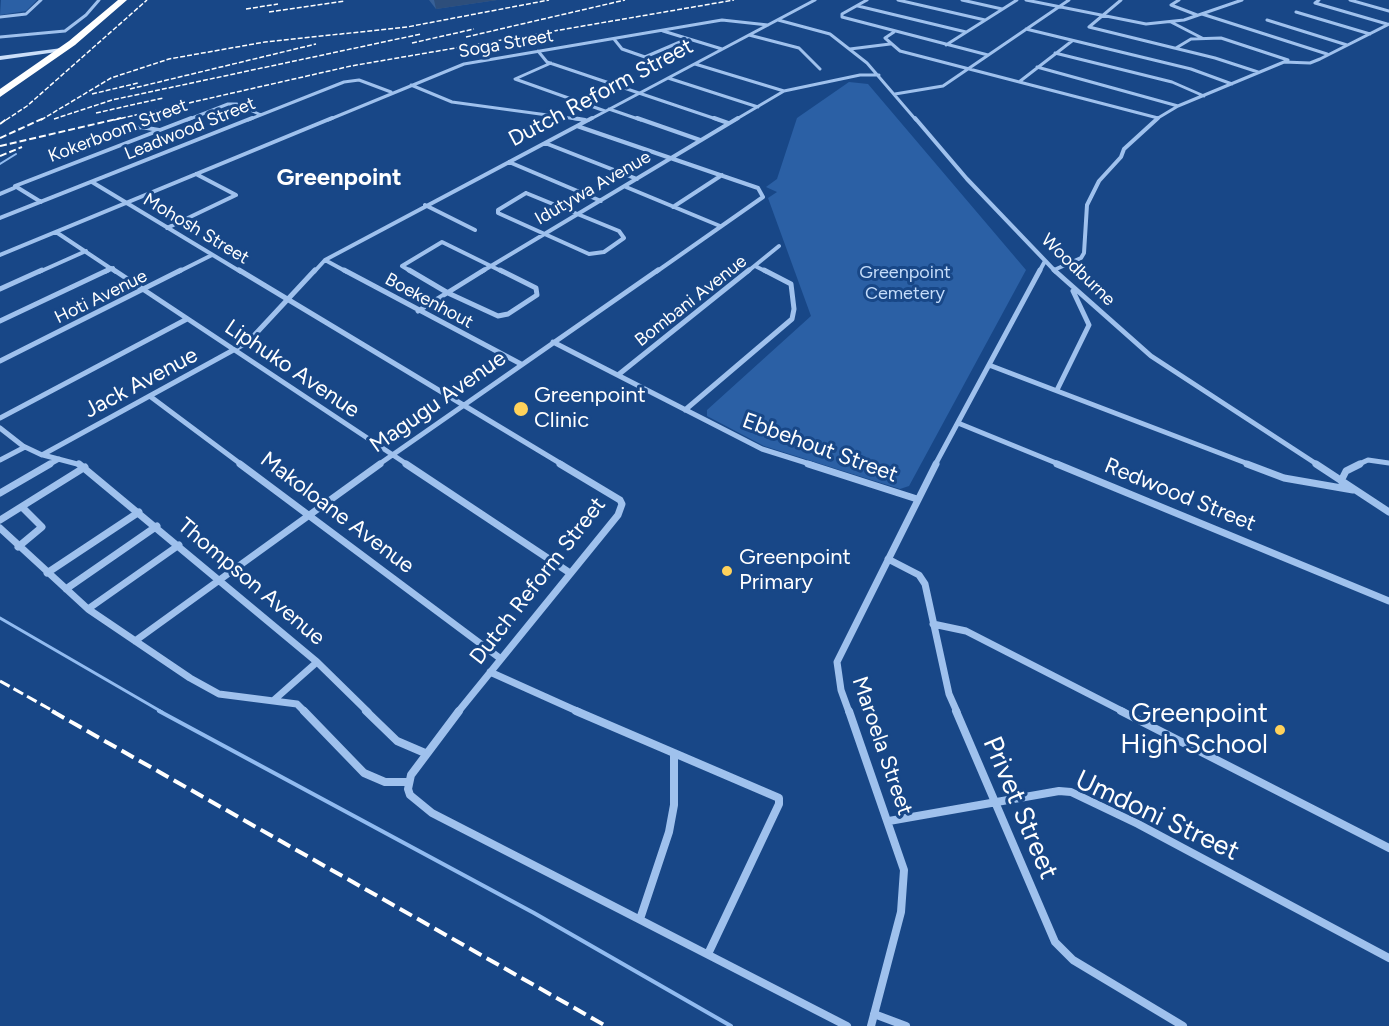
<!DOCTYPE html>
<style>
body{margin:0}
canvas{display:block;background:#184787}
</style>
<canvas width="1389" height="1026"></canvas>
<script>
const c = document.querySelector('canvas').getContext('2d');
c.lineJoin = 'round';
function paint(path, color) { c.fillStyle = color; c.fill(path, 'evenodd'); }
const poly = rows => new Path2D(rows.map(r => 'M' + r).join(''));
function strokePath(path, color, width, dash) { c.strokeStyle = color; c.lineWidth = width; c.lineCap = dash ? 'butt' : 'round'; c.setLineDash(dash || []); c.stroke(path); }
function label(font, color, halo, rows, align = 'center') {
  c.font = font + ' Figtree,sans-serif'; c.lineWidth = 6; c.setLineDash([]); c.textBaseline = 'middle'; c.strokeStyle = halo; c.fillStyle = color; for (const [text, x, y, turn = 0] of rows) {
    c.save(); c.translate(x, y); c.rotate((+turn || 0) * Math.PI / 180); c.textAlign = isNaN(turn) ? turn : align; if (halo) c.strokeText(text, 0, 0); c.fillText(text, 0, 0); c.restore();
  }
}
const green = poly([
 [1,0,37,0,26,11,0,15],
 [849,82,868,84,1026,270,909,486,900,489,764,446,707,416,707,410,811,316,768,198,777,192,766,187,777,179,797,118]
]);
const streamFar2 = poly([
 [0,164,16,154]
]);
const streamFar1 = poly([
 [0,618,162,712]
]);
const stream = poly([
 [159,711,534,913,731,1026]
]);
const streetFar4 = poly([
 [867,0,842,14,842,17,988,55],
 [898,0,985,20],
 [962,0,1002,9],
 [1026,0,1146,24,1184,20,1242,0],
 [1121,0,1089,27,1215,58,1258,72],
 [1179,0,1171,5,1197,15],
 [1319,0,1315,3,1387,24],
 [1350,0,1389,11],
 [858,6,966,32],
 [1296,12,1370,34],
 [1202,14,1327,54],
 [0,17,26,14,41,0],
 [778,20,830,34,867,63,916,120],
 [1267,20,1347,45],
 [1171,22,1202,38],
 [1026,29,1191,69,1232,84],
 [663,31,722,49],
 [894,32,885,38,900,51,1158,118,1178,106,1284,62,1310,63,1320,59,1389,24],
 [749,35,799,48,820,69],
 [0,37,65,31,86,15,99,0],
 [614,39,622,49,645,57,687,39],
 [946,45,1017,0],
 [1176,48,1191,39,1221,38,1288,60],
 [850,49,890,44],
 [538,51,547,62,719,120],
 [1055,53,1172,82,1204,96],
 [551,63,515,79,605,111],
 [695,64,784,91],
 [1037,67,1178,106],
 [668,78,758,107],
 [1019,82,1072,41],
 [411,85,452,102,584,120],
 [895,94,943,86,1069,0],
 [609,109,641,120],
 [187,120,228,104,237,104,261,115],
 [248,120,344,82,359,80,391,92],
 [328,120,464,64,722,20,768,25],
 [589,120,815,0],
 [735,120,784,91,860,75,879,75],
 [1156,120,1158,118]
]);
const streetFar3 = poly([
 [573,118,585,120],
 [637,118,700,140],
 [714,118,728,123],
 [915,118,967,179,1056,272],
 [577,126,758,188,763,197,656,272],
 [100,142,141,127,159,130],
 [545,143,637,179],
 [509,162,601,201],
 [92,182,241,272],
 [626,187,720,226],
 [526,193,619,231,624,238,604,252,589,254,498,213,498,210,526,193],
 [0,194,14,188],
 [41,202,15,186,191,118],
 [425,205,475,230],
 [673,207,722,175],
 [0,218,252,118],
 [167,228,236,195,196,174],
 [56,232,116,272],
 [0,255,332,118],
 [325,260,347,272],
 [757,267,767,272],
 [1054,270,1081,258,1084,253,1087,205,1099,181,1121,157,1124,149,1158,118],
 [39,272,86,251],
 [105,272,113,268],
 [178,272,212,255],
 [314,272,325,260,592,118],
 [412,272,402,266,442,242,503,272],
 [481,272,738,118],
 [747,272,779,246],
 [1039,272,1045,261]
]);
const streetFar2 = poly([
 [114,270,408,465],
 [239,270,563,465],
 [344,270,521,364],
 [409,270,448,293,498,316,508,314,537,295,536,288,500,270],
 [1054,270,1151,356,1318,465],
 [0,289,42,270],
 [418,311,484,270],
 [0,321,108,270],
 [553,342,762,449,813,465],
 [0,361,181,270],
 [989,365,1251,465],
 [618,375,749,270],
 [1057,390,1089,325,1073,291],
 [151,397,242,465],
 [685,410,792,319,794,309,791,284,764,270],
 [0,418,187,319],
 [958,423,1061,465],
 [0,428,23,446,42,455,248,342,315,270],
 [43,455,81,465],
 [0,460,25,447],
 [48,465,59,459],
 [378,465,658,270],
 [935,465,1040,270],
 [1357,465,1368,460,1389,463]
]);
const streetFar1 = poly([
 [79,464,317,662,368,712],
 [240,464,501,659],
 [406,464,570,573],
 [808,464,917,499],
 [1057,464,1389,601],
 [1247,464,1284,478,1353,490],
 [1316,464,1389,512],
 [1341,481,1346,471,1360,464],
 [0,493,50,464],
 [0,520,85,467],
 [0,528,88,609,190,678,219,694,297,704,305,712],
 [18,547,42,527,23,508],
 [888,559,919,575,925,584,949,694,957,712],
 [47,573,139,512],
 [66,589,157,526],
 [88,609,179,545],
 [933,624,966,631,1124,712],
 [135,641,380,464],
 [490,672,579,712],
 [274,700,317,662],
 [458,712,618,515,622,504,620,500,560,464],
 [849,712,841,690,837,662,936,464]
]);
const street = poly([
 [304,711,364,773,385,782,409,782],
 [366,711,397,741,425,753],
 [459,711,411,775,408,789,410,795,432,813,847,1026],
 [576,711,779,798,779,804,708,954],
 [849,711,904,870,901,912,871,1026],
 [956,711,1055,942,1073,960,1183,1026],
 [1121,711,1389,848],
 [889,821,1059,791,1071,792,1138,824,1389,958],
 [640,919,669,832,674,805,674,755],
 [874,1014,906,1026]
]);
const secondary = poly([
 [62,48,64,51,0,60,0,56,62,48]
]);
const highway = poly([
 [118,0,127,0,75,45,0,97,0,89,69,41,118,0]
]);
const railFar3 = poly([
 [246,9,278,4],
 [269,12,345,1],
 [466,37,625,0],
 [412,43,474,29],
 [130,89,316,44],
 [92,94,138,83],
 [96,113,163,98],
 [54,119,112,100,421,34],
 [6,120,27,106,147,0],
 [41,120,111,78,169,59,265,42,407,27,549,0],
 [114,120,351,66,734,0]
]);
const railFar2 = poly([
 [0,124,8,118],
 [0,138,44,118],
 [0,146,121,118],
 [0,156,22,147]
]);
const railFar1 = poly([
 [0,681,55,712]
]);
const rail = poly([
 [52,711,606,1026]
]);
const wall = poly([
 [429,0,497,0,436,9]
]);
const shadedWall = poly([
 [434,0,497,0,436,9]
]);
const markers = [
 [521,409,8,"#ffd25b"],
 [727,571,6,"#ffd25b"],
 [1280,730,6,"#ffd25b"]
];
const farStreetnames = [
 ["Soga Street",506,44,-10],
 ["Leadwood Street",190,129,-22],
 ["Kokerboom Street",118,131,-21],
 ["Idutywa Avenue",593,188,-30],
 ["Mohosh Street",196,229,31],
 ["Woodburne",1078,270,44],
 ["Hoti Avenue",101,297,-26],
 ["Boekenhout",429,301,28],
 ["Bombani Avenue",691,301,-38]
];
const farParknames = [
 ["Greenpoint",905,273],
 ["Cemetery",905,294]
];
const streetNames = [
 ["Dutch Reform Street",601,93,-28],
 ["Liphuko Avenue",292,369,34],
 ["Jack Avenue",141,383,-28],
 ["Magugu Avenue",438,402,-35],
 ["Ebbehout Street",820,448,20],
 ["Redwood Street",1180,495,22],
 ["Makoloane Avenue",337,513,37],
 ["Dutch Reform Street",538,581,-52],
 ["Thompson Avenue",251,582,40],
 ["Maroela Street",882,746,71]
];
const poiNames = [
 ["Greenpoint",534,396],
 ["Clinic",534,421],
 ["Greenpoint",739,558],
 ["Primary",739,583]
];
const farDistrictnames = [
 ["Greenpoint",339,178]
];
const nearPoinames = [
 ["Greenpoint",1268,714],
 ["High School",1268,745]
];
const nearStreetnames = [
 ["Privet Street",1020,808,67],
 ["Umdoni Street",1157,816,25]
];
paint(green, '#2b60a5');
strokePath(streamFar2, '#91bbf0', 2);
strokePath(streamFar1, '#91bbf0', 3);
strokePath(stream, '#91bbf0', 4);
strokePath(streetFar4, '#9fc1ed', 3);
strokePath(streetFar3, '#9fc1ed', 4);
strokePath(streetFar2, '#9fc1ed', 5);
strokePath(streetFar1, '#9fc1ed', 7);
strokePath(street, '#9fc1ed', 8);
paint(secondary, '#cbdff9');
paint(highway, '#fff');
strokePath(railFar3, '#fff', 1.5, [5, 2]);
strokePath(railFar2, '#fff', 2, [7, 3]);
strokePath(railFar1, '#fff', 3, [11, 4.5]);
strokePath(rail, '#fff', 4, [14, 6]);
paint(wall, '#376097');
paint(shadedWall, '#2d4e7b');
for (const [x, y, r, color] of markers) { const dot = new Path2D(); dot.arc(x, y, r, 0, 2 * Math.PI); c.fillStyle = color; c.fill(dot); strokePath(dot, '#184787', 2); }
label('18px', '#fff', '#184787', farStreetnames);
label('18px', '#c4dcfa', '#184787', farParknames);
label('22px', '#fff', '#184787', streetNames);
label('22px', '#fff', '#184787', poiNames, 'left');
label('bold 24px', '#fff', '#184787', farDistrictnames);
label('27px', '#fff', '#184787', nearPoinames, 'right');
label('27px', '#fff', '#184787', nearStreetnames);
</script>
